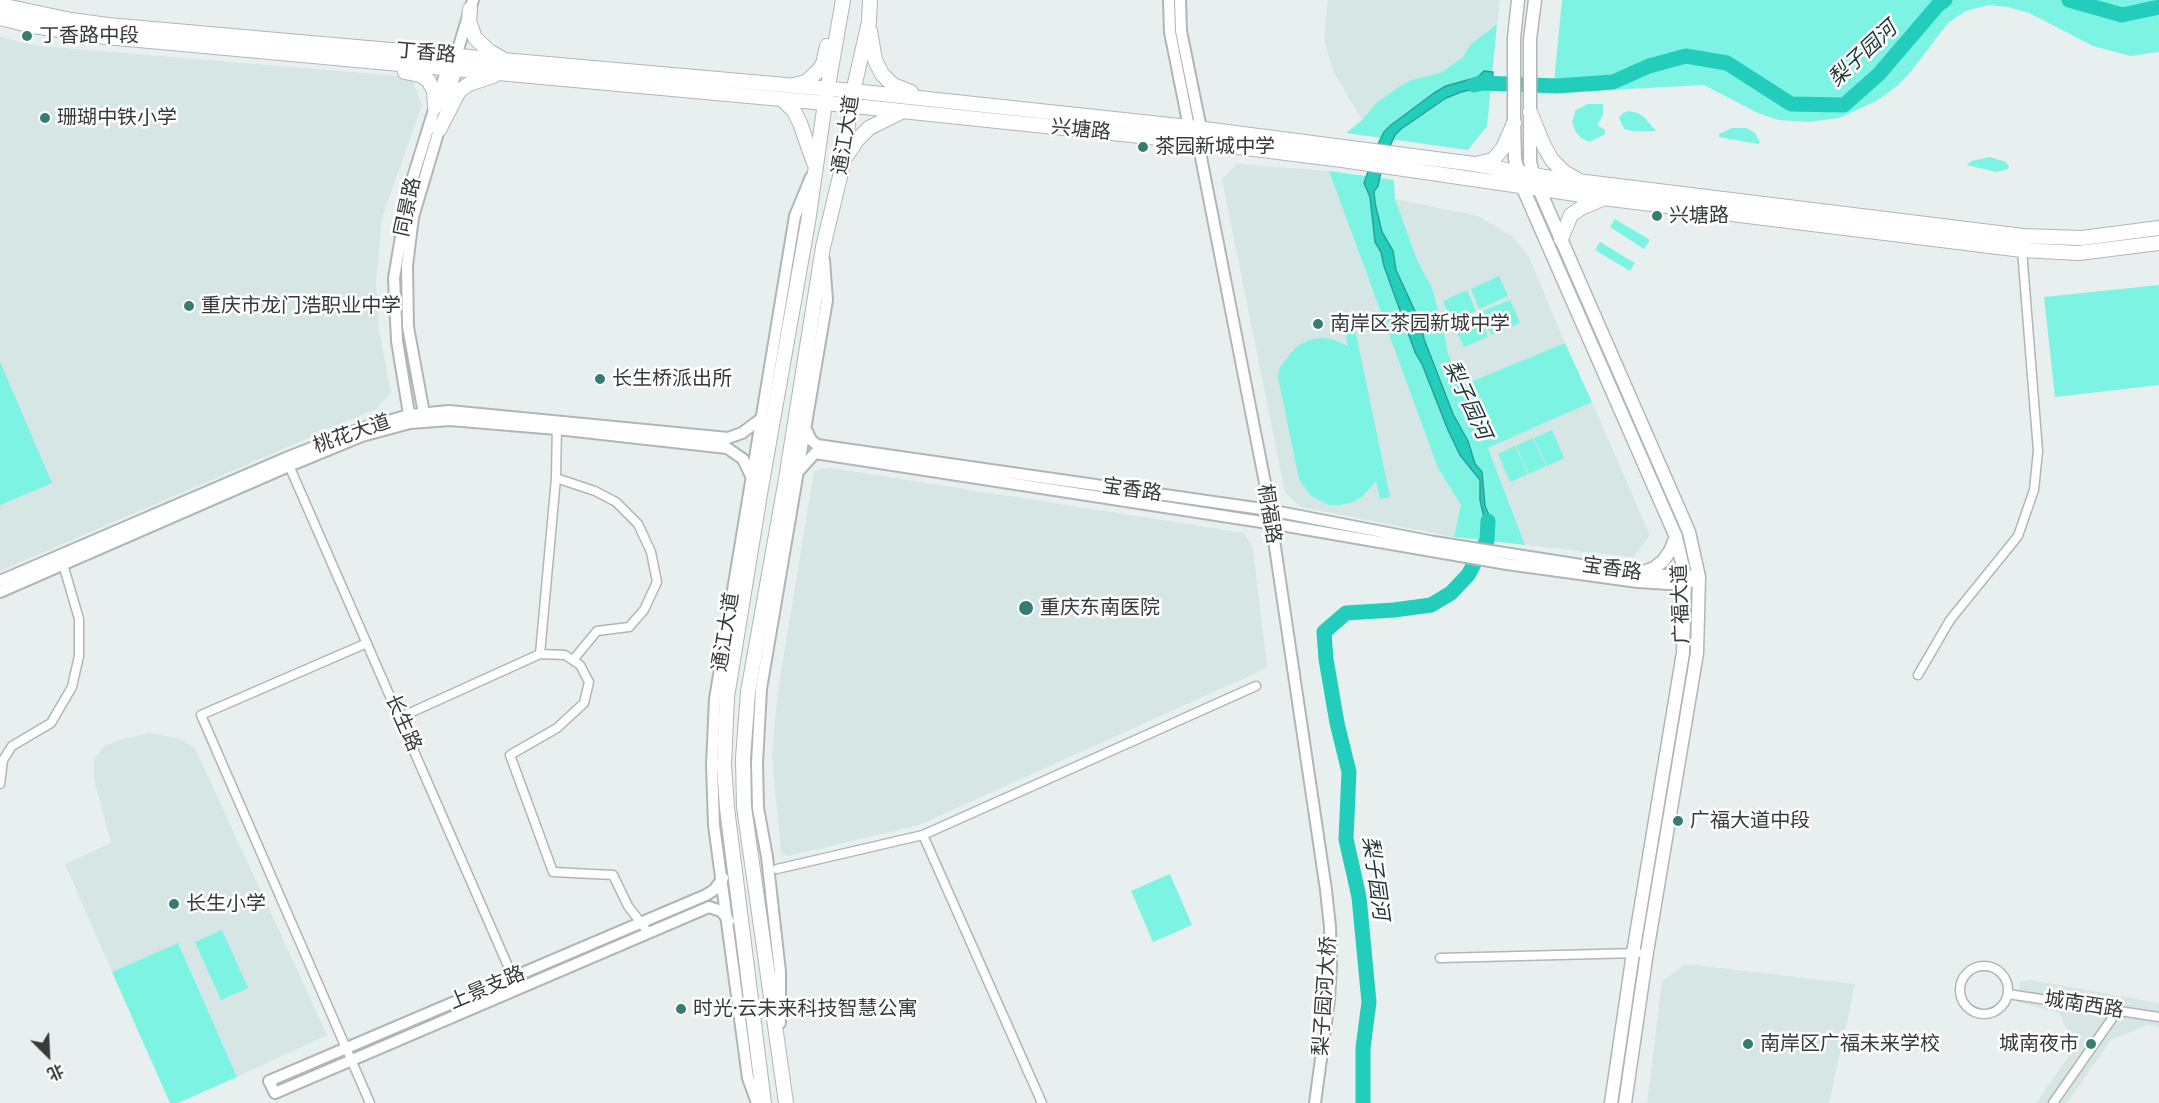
<!DOCTYPE html>
<meta charset="utf-8">
<style>
body{margin:0}
#map{position:relative;width:2159px;height:1103px;overflow:hidden;background:#e8f0ef;font-family:"Work Sans","Noto Sans SC",sans-serif}
canvas{display:block}
.north{position:absolute;left:18px;top:1025px;width:60px;height:60px;-webkit-text-stroke:4px #fff;paint-order:stroke;rotate:156deg;font-size:16px;font-weight:700;line-height:24px;text-align:center;color:#383b3a}
.north::after{content:'';display:block;margin:auto;width:21px;height:27px;background:#383b3a;clip-path:polygon(50% 0,100% 100%,50% 72%,0 100%)}
</style>
<div id="map">
<canvas width="2159" height="1103"></canvas>
<div class="north">北</div>
</div>
<script>
const c = document.querySelector('canvas').getContext('2d');
c.lineJoin = 'round';
function paint(path, color) { c.fillStyle = color; c.fill(path, 'evenodd'); }
const poly = rows => new Path2D(rows.map(r => 'M' + r).join(''));
function strokePath(path, color, width, dash) { c.strokeStyle = color; c.lineWidth = width; c.lineCap = dash ? 'butt' : 'round'; c.setLineDash(dash || []); c.stroke(path); }
function label(font, color, halo, rows, align = 'center') {
  c.font = font + ' "Work Sans","Noto Sans SC",sans-serif'; c.lineWidth = 5; c.setLineDash([]); c.textBaseline = 'middle'; c.strokeStyle = halo; c.fillStyle = color; for (const [text, x, y, turn = 0] of rows) {
    c.save(); c.translate(x, y); c.rotate((+turn || 0) * Math.PI / 180); c.textAlign = isNaN(turn) ? turn : align; if (halo) c.strokeText(text, 0, 0); c.fillText(text, 0, 0); c.restore();
  }
}
const built = poly([
 [1328,0,1500,0,1497,24,1470,45,1463,57,1442,72,1409,81,1376,103,1362,120,1334,73,1324,41],
 [0,37,39,46,411,77,422,105,382,218,376,282,379,330,391,393,376,409,0,571],
 [1237,164,1329,171,1438,468,1461,505,1454,537,1301,507,1285,493,1222,179],
 [1395,199,1478,216,1513,237,1529,257,1565,343,1463,385,1448,354,1443,327,1432,288,1418,262],
 [1592,402,1650,535,1633,557,1525,545,1488,448],
 [831,468,1244,533,1253,548,1267,668,919,825,788,856,781,853,772,755,778,691,814,471],
 [149,733,178,738,195,748,327,1035,237,1077,178,943,112,972,65,864,111,843,94,780,94,760,103,747,119,740],
 [1686,964,1855,984,1829,1103,1647,1103,1662,981],
 [2031,980,2159,1003,2159,1027,2147,1025,2111,1040,2067,1103,2036,1103,2075,1047,2059,1013,2018,1002,2020,982]
]);
const green = poly([
 [1562,0,2154,0,2159,18,2159,52,2130,56,2093,46,2029,13,2008,7,1989,5,1966,11,1948,23,1909,74,1896,87,1876,101,1839,118,1809,122,1778,120,1758,113,1704,85,1553,93],
 [1497,24,1487,126,1468,150,1346,133,1362,120,1376,103,1396,89,1409,81,1442,72,1463,57,1470,45],
 [1588,104,1603,104,1603,115,1597,125,1605,130,1605,134,1589,142,1581,138,1575,131,1572,121,1576,110],
 [1628,111,1638,113,1644,117,1656,131,1633,131,1624,129,1619,118,1623,113],
 [1732,128,1746,128,1755,133,1760,142,1758,144,1719,137,1719,134],
 [1990,157,2006,162,2009,167,2008,169,1996,172,1967,165,1971,161],
 [1329,171,1394,180,1395,199,1418,262,1432,288,1443,327,1448,354,1463,385,1565,343,1592,402,1488,448,1525,545,1454,537,1461,505,1438,468],
 [1615,219,1650,240,1644,249,1610,227],
 [1600,242,1635,263,1630,271,1595,250],
 [1499,276,1508,296,1479,309,1471,289],
 [2159,285,2159,385,2055,397,2044,297],
 [1467,290,1476,311,1452,321,1443,301],
 [1510,300,1520,323,1491,335,1480,312],
 [1478,314,1488,337,1464,347,1453,324],
 [1354,324,1390,497,1380,499,1376,481,1363,496,1353,502,1341,505,1329,505,1310,495,1299,479,1278,377,1280,367,1296,347,1309,340,1322,338,1332,339,1348,346,1344,326],
 [0,362,52,483,0,505],
 [1552,430,1564,458,1547,466,1534,438],
 [1533,438,1546,466,1529,474,1516,446],
 [1515,446,1528,474,1510,482,1498,454],
 [1170,874,1192,925,1153,942,1131,891],
 [222,930,248,988,221,1000,195,942],
 [178,943,237,1077,178,1103,170,1103,112,972]
]);
const water = poly([
 [1484,71,1493,72,1492,88,1483,87,1461,92,1446,98,1401,129,1395,135,1383,162,1378,186,1374,191,1375,203,1382,232,1393,251,1396,270,1420,322,1424,339,1453,414,1468,441,1475,464,1482,472,1485,506,1491,520,1491,541,1481,540,1484,536,1486,526,1480,500,1480,480,1460,455,1448,430,1422,364,1415,352,1384,266,1381,252,1375,242,1370,197,1364,183,1377,146,1384,132,1391,125,1434,93,1446,86,1478,77,1484,71]
]);
const river = poly([
 [2069,0,2122,15,2159,7],
 [1474,85,1482,83,1557,86,1613,82,1649,66,1686,56,1727,63,1791,104,1844,105,1879,74,1938,5,1945,0],
 [1363,1103,1363,1048,1369,1002,1359,897,1346,839,1349,772,1337,723,1326,659,1324,632,1346,613,1394,610,1431,605,1451,593,1468,575,1487,540,1488,521]
]);
const minor = poly([
 [287,461,518,989],
 [556,478,595,491,616,502,638,524,651,552,657,582,644,610,629,627,597,631,573,660],
 [367,643,201,715,370,1103],
 [540,654,565,655,580,665,589,682,584,703,557,728,510,755,553,872,613,875,628,906,648,932],
 [1918,675,1950,620,2018,536,2034,490,2038,451,2022,250],
 [401,717,540,654,556,478,557,424],
 [0,784,3,760,12,746,51,723,72,687,79,656,79,619,63,564],
 [923,835,1042,1103],
 [777,869,923,835,1256,686],
 [1440,958,1638,953],
 '1960 990a24 24 0 1 1 48 0a24 24 0 1 1-48 0Z',
 [2008,994,2159,1017],
 [2053,1103,2118,1010]
]);
const tertiary = poly([
 [1169,0,1170,32,1189,127,1198,142,1267,493,1326,890,1330,927,1331,965,1329,1000,1315,1103],
 [1180,0,1181,31,1201,129,1199,136],
 [445,108,457,69,457,62],
 [425,419,408,327,407,266,413,217,441,123],
 [410,420,397,341,394,278,409,190,447,68,456,56,473,0],
 [805,427,811,440,817,445,1269,510,1434,542,1638,574,1693,576],
 [797,473,815,453,1281,525,1507,564,1638,582,1685,585,1699,577],
 [0,581,286,458,360,429,409,415,449,411,728,438,742,433,762,418],
 [0,592,289,466,362,436,410,423,450,420,557,429,727,448,743,459,751,476],
 [723,878,714,890,706,895,269,1081,275,1093,709,907,721,911,729,921],
 [780,1023,780,972,767,857,758,808,757,763,761,689,827,300,824,260],
 [757,1103,748,1078,714,825,712,765,715,699,795,216,811,177]
]);
const secondary = poly([
 [1518,0,1514,38,1514,123,1515,159,1522,186,1676,537,1685,576,1683,653,1633,953,1611,1103],
 [1535,0,1530,39,1530,161,1533,175,1689,532,1699,577,1697,653,1647,952,1625,1103],
 [1638,574,1654,568,1663,561,1670,551,1676,537]
]);
const primary = poly([
 [0,5,71,20,108,25,853,91,1189,127,1474,164,1545,177,2023,236,2082,238,2159,228],
 [470,9,469,21,475,38,489,51,501,58],
 [0,18,33,26,106,37,825,103,1198,142,1342,160,1603,198,2022,250,2079,253,2159,243],
 [870,31,875,60,882,74,893,85,911,92],
 [405,72,420,75,428,80,434,91,435,107],
 [794,85,806,82,818,71,823,64,827,46],
 [782,99,794,111,800,123,814,163],
 [1530,112,1544,146,1552,160,1564,172,1578,180],
 [439,130,459,91,469,84,493,76],
 [845,158,857,140,869,128,903,111],
 [1479,163,1493,160,1503,148,1514,123],
 [1561,239,1571,215,1581,208,1602,199],
 [764,1103,727,808,724,765,727,697,761,488,808,222,825,103,843,0],
 [786,1103,744,807,743,758,748,692,786,479,823,247,844,160,850,105,869,22,870,0]
]);
const markers = [
 [27,36,6,"#367c73"],
 [45,118,6,"#367c73"],
 [1143,147,6,"#367c73"],
 [1657,216,6,"#367c73"],
 [189,306,6,"#367c73"],
 [1318,324,6,"#367c73"],
 [600,379,6,"#367c73"],
 [1026,608,8,"#367c73"],
 [1678,821,6,"#367c73"],
 [174,904,6,"#367c73"],
 [681,1009,6,"#367c73"],
 [1748,1044,6,"#367c73"],
 [2091,1044,6,"#367c73"]
];
const poiNames = [
 ["丁香路中段",39,36],
 ["珊瑚中铁小学",57,118],
 ["茶园新城中学",1155,147],
 ["兴塘路",1669,216],
 ["重庆市龙门浩职业中学",201,306],
 ["南岸区茶园新城中学",1330,324],
 ["长生桥派出所",612,379],
 ["重庆东南医院",1040,608],
 ["广福大道中段",1690,821],
 ["长生小学",186,904],
 ["时光·云未来科技智慧公寓",693,1009],
 ["南岸区广福未来学校",1760,1044],
 ["城南夜市",2079,1044,"right"]
];
const streetNames = [
 ["丁香路",426,53,5],
 ["兴塘路",1081,130,6],
 ["通江大道",846,135,-81],
 ["同景路",408,207,-78],
 ["桃花大道",352,434,-19],
 ["宝香路",1132,490,8],
 ["桐福路",1269,514,81],
 ["宝香路",1612,569,8],
 ["广福大道",1681,604,-92],
 ["通江大道",726,632,-81],
 ["长生路",403,723,66],
 ["上景支路",487,988,-23],
 ["梨子园河大桥",1325,996,-86],
 ["城南西路",2084,1005,9]
];
const waterNames = [
 ["梨子园河",1863,54,-43],
 ["梨子园河",1467,400,65],
 ["梨子园河",1375,878,82]
];
paint(built, '#d5e6e4');
paint(green, '#7df3e3');
paint(water, '#23cdbc');
strokePath(water, '#29a195', 1.5);
strokePath(river, '#23cdbc', 15);
strokePath(minor, '#afb7b6', 11);
strokePath(tertiary, '#afb7b6', 14);
strokePath(secondary, '#afb7b6', 15);
strokePath(primary, '#afb7b6', 16);
strokePath(minor, '#fff', 8);
strokePath(tertiary, '#fff', 10);
strokePath(secondary, '#fff', 12);
strokePath(primary, '#fff', 14);
for (const [x, y, r, color] of markers) { const dot = new Path2D(); dot.arc(x, y, r, 0, 2 * Math.PI); c.fillStyle = color; c.fill(dot); strokePath(dot, '#fff', 2); }
label('20px', '#383b3a', '#fff', poiNames, 'left');
label('20px', '#383b3a', '#fff', streetNames);
label('italic 21px', '#1f3835', '#fff', waterNames);
</script>
